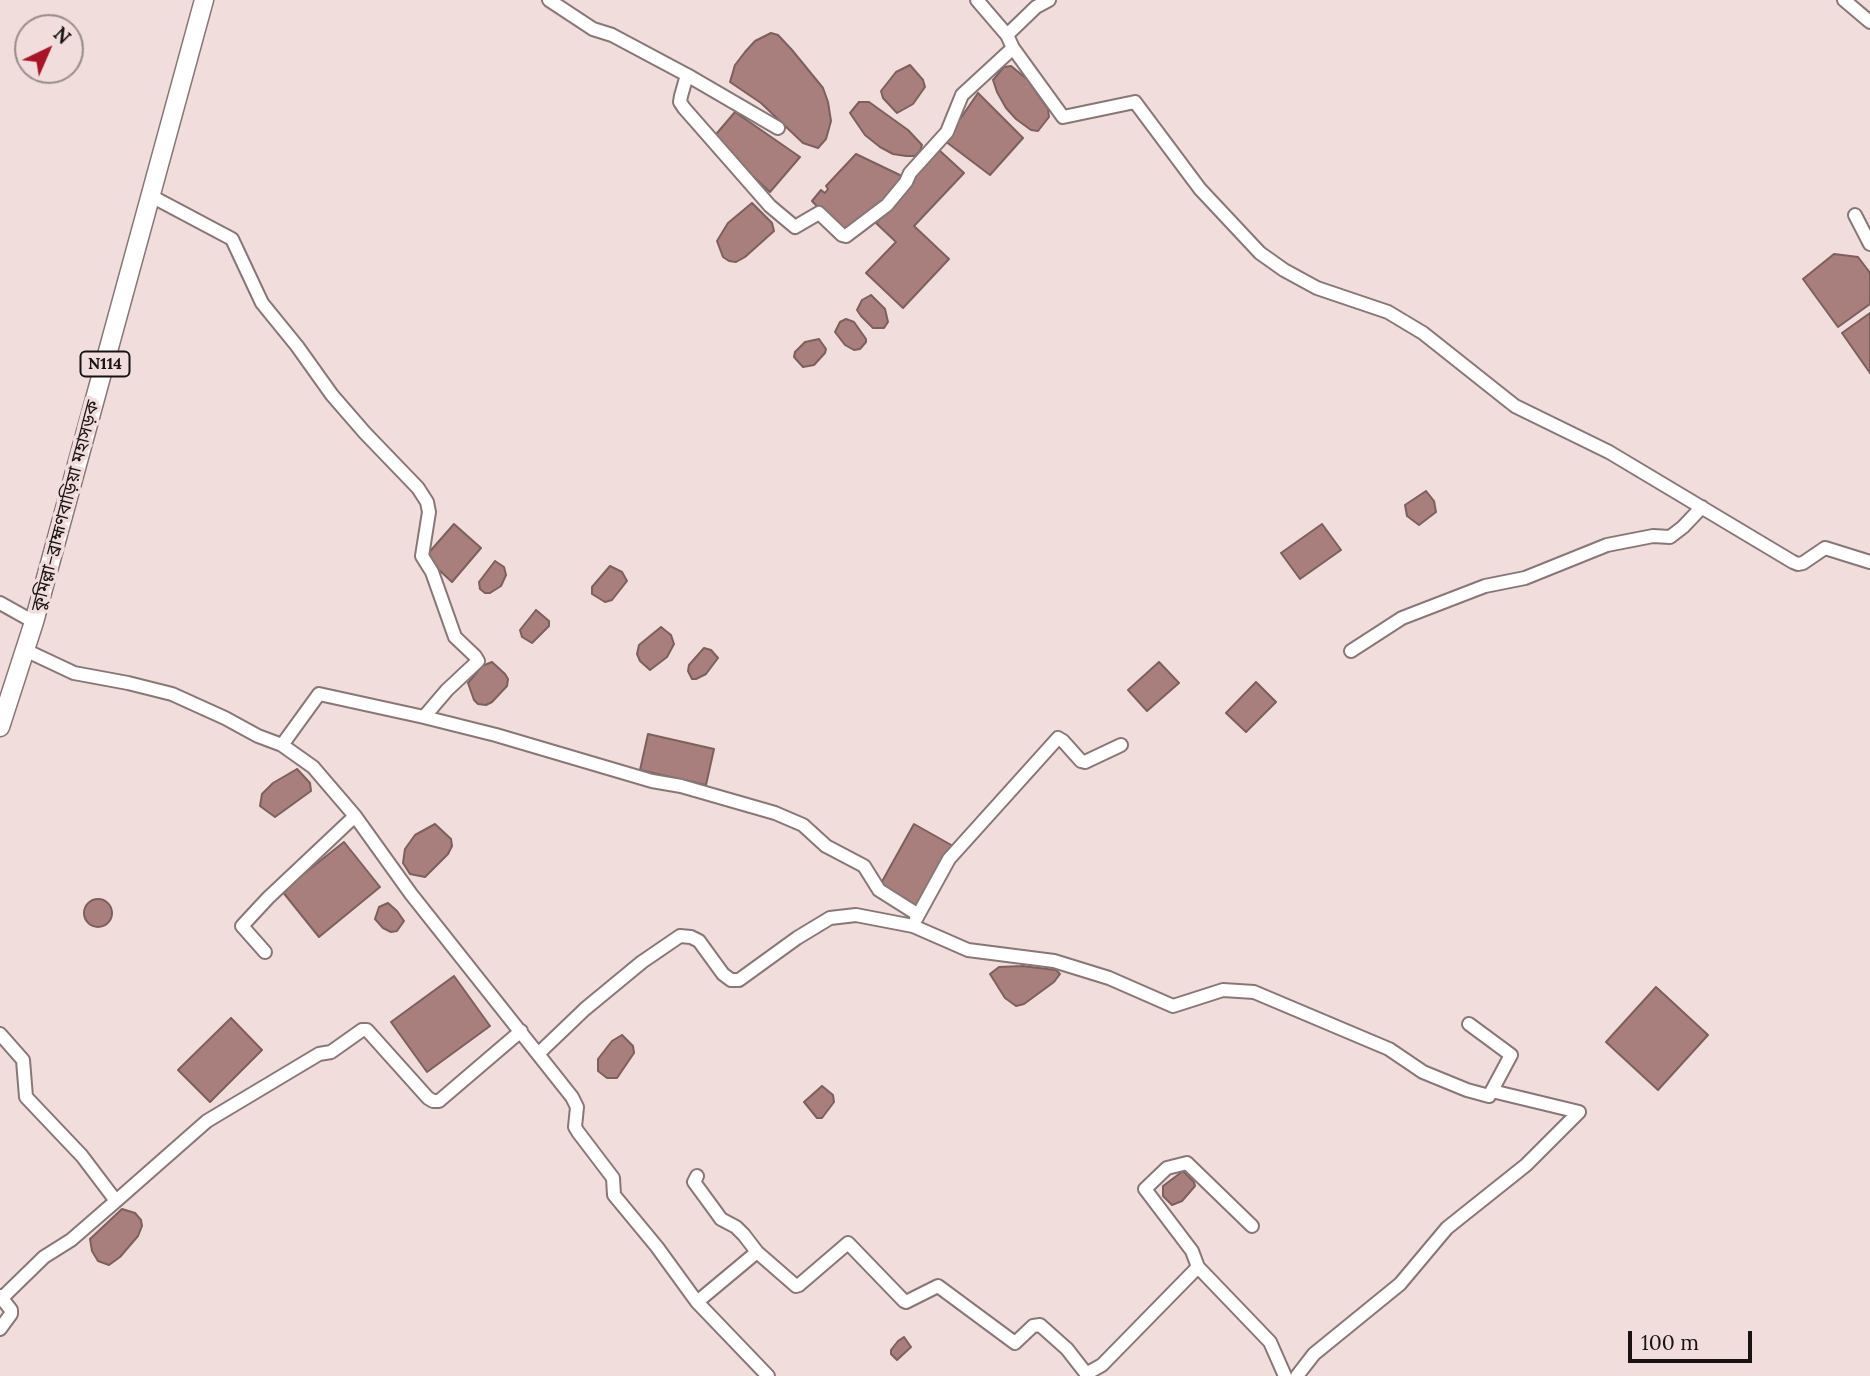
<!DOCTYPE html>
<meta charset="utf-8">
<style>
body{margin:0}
#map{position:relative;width:1870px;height:1376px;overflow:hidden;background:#f0dddc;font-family:Lora,serif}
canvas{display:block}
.north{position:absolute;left:14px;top:14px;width:70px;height:70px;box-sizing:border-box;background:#f0dddc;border:2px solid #9a8c8c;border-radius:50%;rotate:44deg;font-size:19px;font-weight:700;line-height:28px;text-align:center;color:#191313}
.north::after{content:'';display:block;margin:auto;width:24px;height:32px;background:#aa1427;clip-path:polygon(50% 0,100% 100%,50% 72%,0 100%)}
.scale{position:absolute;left:1628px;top:1331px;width:124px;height:32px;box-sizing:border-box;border:4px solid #191313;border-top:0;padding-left:9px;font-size:21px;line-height:24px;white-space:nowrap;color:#191313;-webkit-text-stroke:5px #f0dddc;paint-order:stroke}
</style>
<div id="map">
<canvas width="1870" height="1376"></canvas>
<div class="north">N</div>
<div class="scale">100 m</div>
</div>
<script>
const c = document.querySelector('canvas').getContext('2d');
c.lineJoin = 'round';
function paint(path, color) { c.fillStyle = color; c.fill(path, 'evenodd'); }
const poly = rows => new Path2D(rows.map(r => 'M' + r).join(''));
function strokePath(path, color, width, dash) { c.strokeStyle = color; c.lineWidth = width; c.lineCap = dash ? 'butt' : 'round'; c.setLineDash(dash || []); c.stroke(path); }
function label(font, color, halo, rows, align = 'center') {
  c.font = font + ' Lora,"Noto Sans Bengali",serif'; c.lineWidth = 7; c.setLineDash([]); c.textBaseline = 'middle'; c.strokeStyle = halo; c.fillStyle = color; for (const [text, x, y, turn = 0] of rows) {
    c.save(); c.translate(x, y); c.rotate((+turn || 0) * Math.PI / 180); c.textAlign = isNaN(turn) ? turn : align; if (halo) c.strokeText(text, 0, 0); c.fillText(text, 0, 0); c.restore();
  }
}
const water = poly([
 [771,33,778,35,792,50,823,88,828,102,831,121,826,139,818,148,803,143,761,103,730,82,735,65,745,52,755,41,771,33],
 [910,65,923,80,925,87,913,104,897,113,883,98,881,91,896,72,910,65],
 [1011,66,1027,79,1048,109,1049,117,1038,131,1031,130,1016,119,1006,108,997,92,993,80,1004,67,1011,66],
 [978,93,1023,138,990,175,945,141,978,93],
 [859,102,869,102,908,130,922,145,920,151,915,156,906,156,893,154,880,147,865,135,850,113,859,102],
 [735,112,800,157,770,192,712,139,735,112],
 [939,150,964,173,914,226,949,259,903,308,866,273,896,242,876,223,914,182,911,179,939,150],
 [856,154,906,178,886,202,843,234,812,201,821,190,825,193,828,189,826,186,856,154],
 [752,203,772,223,774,231,745,257,736,262,729,261,723,257,717,241,728,223,752,203],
 [1834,254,1858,257,1870,273,1870,304,1838,327,1803,279,1834,254],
 [871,295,885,309,888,322,884,328,873,328,861,316,857,310,862,300,871,295],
 [1870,313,1870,373,1842,333,1870,313],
 [846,319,854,322,866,339,866,342,860,349,854,350,845,345,835,332,840,322,846,319],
 [819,339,826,349,825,353,814,365,803,367,794,357,795,352,805,342,819,339],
 [1426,491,1434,501,1436,512,1419,525,1407,516,1405,505,1426,491],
 [454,524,481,548,452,582,425,557,454,524],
 [1322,524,1341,550,1300,579,1281,553,1322,524],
 [495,561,504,567,506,575,501,586,490,593,485,593,480,589,479,582,495,561],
 [610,566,622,572,627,581,612,600,605,602,592,594,592,587,610,566],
 [536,610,549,621,549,626,532,643,522,637,520,630,536,610],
 [661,627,671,635,674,644,667,657,650,670,640,661,637,654,639,645,661,627],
 [704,648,711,650,718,658,706,674,696,679,692,679,688,671,689,665,704,648],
 [492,662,505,674,508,679,507,686,492,702,486,705,478,704,474,700,468,683,482,666,492,662],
 [1159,662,1179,683,1147,711,1128,690,1159,662],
 [1256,682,1276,702,1246,732,1226,713,1256,682],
 [648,734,714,749,706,785,640,770,648,734],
 [297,769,310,783,311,791,275,817,260,806,262,794,273,783,297,769],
 [435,824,451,839,452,846,448,854,425,877,410,874,403,863,405,849,415,835,435,824],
 [914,824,953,846,918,909,879,887,914,824],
 [344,842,380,887,319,937,282,891,344,842],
 '84 913a14 14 0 1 1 28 0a14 14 0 1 1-28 0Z',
 [388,903,397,911,404,921,397,931,391,932,383,928,375,919,379,907,388,903],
 [1022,966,1056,970,1060,974,1054,982,1024,1004,1016,1006,1005,998,990,974,999,967,1022,966],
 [454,976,490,1026,427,1072,391,1022,454,976],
 [1656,987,1708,1035,1658,1090,1606,1042,1656,987],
 [231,1018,262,1050,210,1102,178,1070,231,1018],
 [622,1035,633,1046,634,1053,617,1078,607,1078,598,1071,598,1059,612,1041,622,1035],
 [822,1086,833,1095,834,1102,822,1118,817,1118,804,1102,822,1086],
 [1183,1171,1194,1182,1195,1186,1182,1201,1172,1205,1163,1196,1163,1186,1183,1171],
 [122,1209,135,1213,141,1220,142,1226,138,1236,120,1257,109,1265,98,1261,92,1251,90,1239,122,1209],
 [904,1337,911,1347,897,1360,891,1354,891,1350,898,1341,904,1337]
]);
const minor = poly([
 [549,0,593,29,612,35,687,75,778,128],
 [977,0,1007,35],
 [1844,0,1870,22],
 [1013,48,1063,117,1135,102,1200,189,1260,253,1284,270,1317,288,1388,312,1423,333,1515,406,1609,452,1793,562,1798,564,1803,563,1825,548,1870,562],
 [687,75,681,96,680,102,684,108,770,206,795,227,819,213,842,235,846,236,887,205,906,182,910,173,947,132,962,95,1013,48,1007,35,1036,7,1049,0],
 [151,196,232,239,262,303,297,346,332,395,365,433,418,488,427,502,429,512,422,556,432,572,455,637,475,656,478,661,447,690,424,717,319,694,282,745],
 [1855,215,1870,244],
 [0,603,34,622],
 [25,650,74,673,128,683,172,694,225,718,258,736,282,745,313,767,355,816,411,894,572,1097,577,1107,575,1127,578,1132,613,1178,614,1195,657,1247,697,1302,768,1376],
 [1351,651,1402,618,1485,586,1525,578,1607,545,1653,536,1670,537,1683,527,1702,507],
 [424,717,496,735,652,781,681,786,775,813,803,825,826,846,864,866,879,890,917,914],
 [916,919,949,859,1058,738,1063,741,1081,761,1085,762,1121,745],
 [265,952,242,926,268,898,355,816],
 [0,1034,23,1060,26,1097,82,1156,116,1201,71,1240,44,1257,2,1298],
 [539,1053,585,1009,642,962,680,936,691,937,699,941,723,974,731,980,739,980,797,938,830,918,856,915,913,926,968,950,1054,961,1109,978,1173,1006,1223,990,1254,992,1389,1049,1423,1072,1467,1090,1489,1096,1511,1055,1469,1024],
 [1492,1091,1579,1112],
 [697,1176,694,1182,716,1212,721,1219,736,1227,744,1235,757,1252],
 [116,1201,207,1121,319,1054,331,1052,362,1030,367,1030,428,1098,433,1101,439,1101,521,1031],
 [1198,1267,1192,1251,1145,1189,1167,1168,1187,1163,1252,1226],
 [0,1296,11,1310,11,1314,0,1329],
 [697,1302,757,1252,796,1286,799,1285,848,1243,904,1301,906,1302,938,1286,1015,1343,1033,1326,1040,1325,1067,1349,1088,1376],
 [1086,1374,1102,1365,1198,1267,1270,1342,1285,1376],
 [1297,1376,1314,1354,1400,1284,1447,1228,1526,1165,1579,1112]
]);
const highway = poly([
 [0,727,34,622,204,0]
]);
const shields = [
 [105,364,49]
];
const shieldNames = [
 ["N114",105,364]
];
const streetNames = [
 ["কুমিল্লা–ব্রাহ্মণবাড়িয়া মহাসড়ক",66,506,-75]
];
paint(water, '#a87f7d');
strokePath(water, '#7d5f5d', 2);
strokePath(minor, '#887776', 16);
strokePath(highway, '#887776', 21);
strokePath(minor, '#fff', 12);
strokePath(highway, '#fff', 18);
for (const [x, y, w] of shields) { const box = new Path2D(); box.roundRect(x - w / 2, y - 12.5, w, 25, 5); c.fillStyle = '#f0dddc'; c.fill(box); strokePath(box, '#191313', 2); }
label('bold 16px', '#191313', null, shieldNames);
label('18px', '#191313', '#f0dddc', streetNames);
</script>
